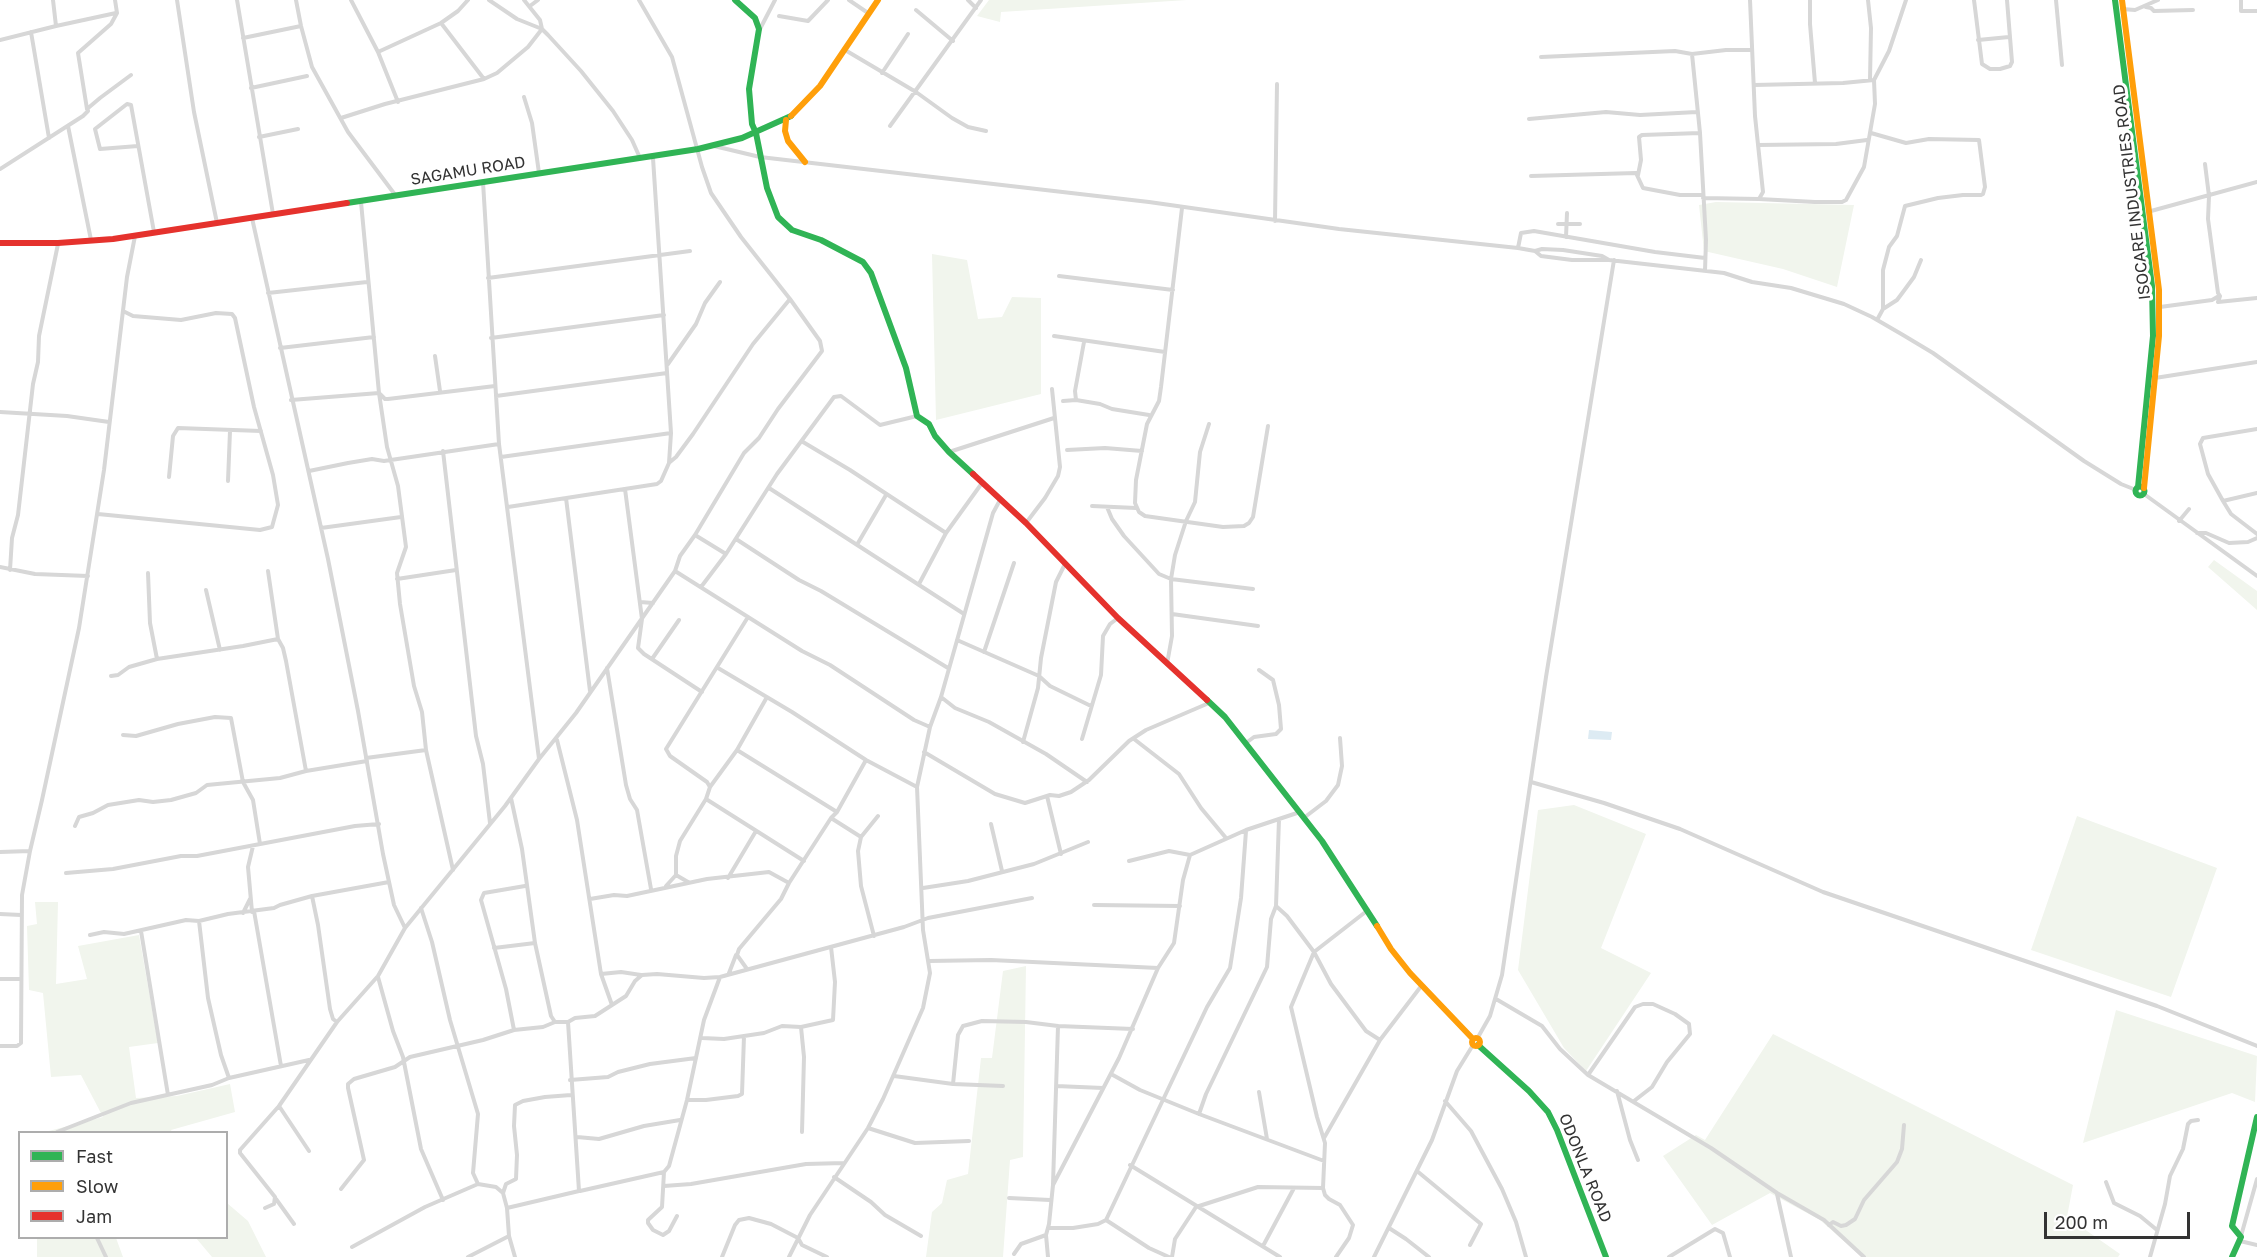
<!DOCTYPE html>
<style>
body{margin:0}
#map{position:relative;width:2257px;height:1257px;overflow:hidden;background:#fff;font-family:"Golos Text",sans-serif}
canvas{display:block}
.legend{position:absolute;left:18px;top:1131px;width:210px;height:108px;box-sizing:border-box;background:#fff;border:2px solid #adadad;margin:0;padding:8px 10px;list-style:none;font-size:18px;color:#333}
.legend li{display:flex;align-items:center;gap:12px;height:30px}
.legend b{width:30px;border:2px solid #adadad}
.scale{position:absolute;left:2044px;top:1212px;width:146px;height:27px;box-sizing:border-box;border:3px solid #333;border-top:0;padding-left:8px;font-size:18px;line-height:21px;white-space:nowrap;color:#333;-webkit-text-stroke:4px #fff;paint-order:stroke}
</style>
<div id="map">
<canvas width="2257" height="1257"></canvas>
<ul class="legend">
<li><b style="height:8px;background:#30b455"></b>Fast</li>
<li><b style="height:8px;background:#ff9f0a"></b>Slow</li>
<li><b style="height:8px;background:#e5322d"></b>Jam</li>
</ul>
<div class="scale">200 m</div>
</div>
<script>
const c = document.querySelector('canvas').getContext('2d');
c.lineJoin = 'round';
function paint(path, color) { c.fillStyle = color; c.fill(path, 'evenodd'); }
const poly = rows => new Path2D(rows.map(r => 'M' + r).join(''));
function strokePath(path, color, width, dash) { c.strokeStyle = color; c.lineWidth = width; c.lineCap = dash ? 'butt' : 'round'; c.setLineDash(dash || []); c.stroke(path); }
function label(font, color, halo, rows, align = 'center') {
  c.font = font + ' "Golos Text",sans-serif'; c.lineWidth = 6; c.setLineDash([]); c.textBaseline = 'middle'; c.strokeStyle = halo; c.fillStyle = color; for (const [text, x, y, turn = 0] of rows) {
    c.save(); c.translate(x, y); c.rotate((+turn || 0) * Math.PI / 180); c.textAlign = isNaN(turn) ? turn : align; if (halo) c.strokeText(text, 0, 0); c.fillText(text, 0, 0); c.restore();
  }
}
const green = poly([
 [989,0,1187,0,1001,12,1000,22,977,16],
 [1716,202,1854,205,1837,287,1783,269,1704,251,1699,205],
 [932,254,967,260,978,319,1002,317,1012,297,1041,298,1041,394,936,420],
 [2214,560,2257,591,2257,610,2208,567],
 [1574,805,1646,834,1601,948,1651,973,1586,1071,1564,1048,1518,970,1538,810],
 [2077,816,2217,868,2171,997,2031,950],
 [35,902,58,902,56,984,87,979,78,946,139,935,158,1043,129,1047,136,1098,177,1096,230,1084,235,1112,171,1130,172,1132,45,1132,103,1117,81,1075,51,1077,43,993,29,990,27,926,37,924],
 [1026,966,1023,1157,1010,1160,1003,1257,926,1257,932,1212,942,1203,947,1180,968,1174,981,1058,992,1058,1003,971],
 [2116,1010,2257,1056,2255,1102,2232,1093,2083,1143],
 [1773,1034,2073,1185,2067,1217,2120,1254,2118,1257,1862,1257,1820,1220,1770,1193,1712,1225,1663,1156,1696,1135,1705,1140],
 [227,1203,248,1221,266,1257,212,1257,196,1238,226,1238],
 [37,1238,116,1238,123,1257,37,1257]
]);
const water = poly([
 [1589,730,1612,732,1611,740,1588,739]
]);
const street = poly([
 [53,0,56,26],
 [177,0,194,112,217,223],
 [237,0,273,214],
 [296,0,301,26,312,67,348,132,396,196],
 [351,0,378,52,398,102],
 [489,0,517,19,542,29,548,35,581,71,613,111,632,140,640,158],
 [849,0,868,13],
 [968,0,976,8],
 [1810,0,1810,24,1815,83],
 [1868,0,1871,28,1870,80],
 [1974,0,1982,64,1990,69,2000,69,2010,66,2012,62,2007,0],
 [2056,0,2062,65],
 [2241,0,2241,11,2257,11],
 [530,6,538,0],
 [2146,7,2151,8,2154,11,2193,10],
 [2122,9,2135,10,2158,0],
 [916,10,953,41],
 [779,16,808,21,828,0],
 [441,23,484,79],
 [760,29,775,0],
 [31,32,49,138],
 [243,38,301,26],
 [0,40,56,26,116,13],
 [1978,40,2009,37],
 [845,50,916,92,952,118,968,127,986,131],
 [378,52,441,23,458,11,468,0],
 [1692,54,1700,133,1706,240,1705,271],
 [1541,57,1675,51,1692,54,1726,50,1752,50],
 [882,73,908,34],
 [1754,85,1843,83,1874,80],
 [251,88,307,76],
 [524,97,532,123,539,173],
 [87,109,78,53,111,24,117,13,115,0],
 [341,118,385,104,484,79,497,73,528,47,542,29,540,20,524,0],
 [1529,119,1606,112,1640,115,1697,112],
 [68,126,91,240],
 [890,126,981,0],
 [1871,133,1906,143,1929,139,1979,140,1985,187,1983,194,1981,195,1963,195,1938,198,1905,206,1897,236,1889,247,1883,270,1883,309],
 [259,137,298,129],
 [1758,145,1836,144,1867,140],
 [138,146,100,149,95,129,127,104,131,105,154,232],
 [714,146,760,157,1149,202,1339,229,1518,248,1535,251,1542,249,1563,250,1602,256,1609,260,1724,273,1752,282,1791,288,1844,304,1872,317,1903,335,1933,353,2084,461,2121,484,2136,490],
 [2205,164,2209,196,2208,219,2218,293,2220,296,2218,302,2257,298],
 [0,169,83,116,88,111,87,109,100,98,131,75],
 [1638,175,1641,160,1639,137,1642,135,1700,133],
 [1531,176,1636,173,1643,188,1680,195,1702,195],
 [483,182,499,444,539,759],
 [1703,198,1759,199,1763,192,1755,116,1750,0],
 [1759,199,1815,202,1842,202,1846,200,1864,167,1875,104,1874,80,1889,51,1906,0],
 [361,202,379,393,387,447,398,486,406,547,397,573,400,604,414,686,422,712,426,750,453,870],
 [1182,208,1161,387,1159,401,1147,424,1136,480,1135,503,1139,512,1145,516,1223,527,1244,526,1249,523,1253,517,1268,426],
 [2151,211,2257,182],
 [252,218,328,559,358,711,383,854,394,905,405,928],
 [1275,221,1277,84],
 [1558,224,1580,224],
 [1566,237,1567,213],
 [1518,248,1521,233,1534,231,1655,252,1705,258],
 [1535,251,1541,256,1572,260,1608,260],
 [1059,276,1173,290],
 [488,278,690,251],
 [268,293,367,282],
 [2160,307,2212,300,2219,296],
 [1877,320,1883,309,1897,300,1903,292,1914,277,1921,260],
 [1054,336,1165,352],
 [491,338,664,315],
 [280,348,374,337],
 [435,356,440,391],
 [668,364,696,324,705,303,720,282],
 [2155,378,2257,362],
 [496,396,667,373],
 [291,400,379,393,385,399,388,399,495,386],
 [1076,400,1075,391,1084,342],
 [1063,401,1076,400,1100,404,1112,409,1149,415],
 [0,412,67,416,109,422],
 [2257,429,2203,438,2200,444,2208,474,2223,501,2231,514,2257,534],
 [803,442,850,470,946,533],
 [1067,450,1105,448,1142,451],
 [443,451,476,736,483,764,490,823],
 [949,452,1054,418],
 [501,457,671,433],
 [670,462,676,457,693,434,753,344,790,299],
 [309,471,348,463,372,459,384,461,499,444],
 [169,477,173,436,178,428,261,431],
 [228,481,230,431],
 [769,488,964,614],
 [625,489,642,619,638,648,644,654,702,692],
 [2144,494,2257,576],
 [566,498,590,691],
 [2223,501,2257,493],
 [1092,506,1136,508],
 [508,507,657,484,661,481,669,463,671,433,653,158],
 [1107,507,1112,519,1124,536,1159,574,1171,579,1253,589],
 [98,514,260,530,272,527,278,505,273,475,254,407,235,318,232,314,216,313,181,320,133,316,123,311],
 [2179,521,2189,509],
 [1026,523,1045,498,1058,476,1060,467,1052,389],
 [321,528,401,517],
 [2197,533,2206,533,2229,543,2248,542,2257,538],
 [695,535,726,554],
 [736,539,799,580,821,591,948,668],
 [858,543,886,495],
 [0,567,35,574,88,576],
 [10,570,12,538,18,515,33,384,38,362,39,336,58,244],
 [268,571,278,639,283,648,286,661,306,771],
 [675,571,802,651,830,665,914,720,930,727],
 [148,573,150,623,157,659],
 [397,579,456,570],
 [919,584,946,533,982,483],
 [701,587,726,554,777,474,834,397,841,396,880,425,917,416],
 [206,590,220,650],
 [640,602,653,603],
 [1172,614,1258,626],
 [957,640,1039,676,1050,686,1091,706],
 [984,652,1014,563],
 [652,659,679,620],
 [1167,664,1172,636,1171,579,1175,555,1186,521,1195,502,1200,452,1209,424],
 [607,668,626,785,630,799,637,810,651,889],
 [718,668,792,712,866,760,917,787],
 [111,676,118,675,129,667,157,659,243,646,278,639],
 [767,697,737,750,710,787,706,799,804,861],
 [941,697,955,708,989,722,1046,754,1087,782],
 [123,735,136,736,178,724,215,717,231,718,243,782,253,800,260,844],
 [1082,739,1101,675,1103,636,1110,624,1118,618],
 [1134,739,1179,774,1201,808,1226,838],
 [557,740,577,820,601,974,612,1005],
 [1023,742,1038,688,1041,658,1056,582,1065,564],
 [1246,743,1254,737,1276,734,1281,729,1279,705,1273,680,1259,670],
 [737,750,837,812],
 [924,752,995,794,1025,803,1050,795,1059,796,1071,792,1089,780,1129,741,1146,730,1209,703],
 [366,758,426,750],
 [1531,782,1604,803,1680,829,1823,892,2157,1006,2257,1046],
 [710,787,707,782,670,756,666,749,748,617],
 [1047,796,1061,854],
 [511,798,522,849,535,943,551,1016,555,1022],
 [1305,817,1326,801,1338,785,1342,766,1340,738],
 [831,818,861,837],
 [991,824,1002,871],
 [75,826,79,817,93,813,108,805,139,800,153,802,171,800,196,793,207,785,280,778,306,771,367,761],
 [0,852,30,851,42,800,79,628,104,470,127,277,135,236],
 [1129,861,1169,851,1190,855],
 [66,873,113,869,181,856,197,856,355,826,379,824],
 [676,875,688,882],
 [728,878,756,831],
 [666,886,676,875,676,856,680,841,706,799],
 [923,888,968,881,1034,864,1088,842],
 [312,896,318,925,330,1009,333,1019,337,1022],
 [590,899,614,895,627,896,707,879,769,872,789,883],
 [1094,905,1180,906],
 [1276,906,1287,916,1314,952,1331,984,1366,1031,1380,1040],
 [421,908,432,942,450,1020,478,1114,473,1173,478,1184,496,1187,503,1193,507,1208,509,1236,515,1257],
 [254,911,281,1066],
 [252,912,248,867,253,846],
 [243,913,250,899],
 [0,914,21,915],
 [199,921,208,998,221,1055,229,1078,309,1060],
 [141,931,168,1095],
 [90,935,104,932,124,934,186,920,199,921,228,914,274,908,280,905,312,896,389,882],
 [874,936,861,886,858,851,861,837,878,816],
 [494,948,535,943],
 [929,961,991,960,1158,968],
 [747,969,737,955,739,949,781,899,789,883,831,818,837,812,866,760],
 [729,973,736,955],
 [601,974,621,972,641,975],
 [378,977,393,1031,403,1057,421,1149,443,1200],
 [0,979,21,979],
 [1496,999,1542,1026,1560,1049,1588,1075,1711,1148,1777,1193,1824,1220,1864,1257],
 [801,1027,804,1057,802,1132],
 [514,1030,506,989,481,900,484,893,525,886],
 [702,1038,724,1039,764,1033,782,1026,801,1027,833,1020,835,982,831,947],
 [1477,1039,1490,1016,1502,975,1546,677,1614,260],
 [0,1046,17,1046,21,1043,22,895,30,851],
 [1111,1074,1140,1090,1199,1114,1324,1161],
 [1588,1075,1635,1007,1643,1004,1653,1004,1675,1014,1689,1024,1690,1034,1667,1062,1652,1087,1634,1101],
 [894,1076,953,1084,1003,1086],
 [570,1080,608,1077,618,1072,650,1064,696,1058],
 [953,1084,958,1035,963,1026,982,1021,1026,1022,1058,1026],
 [1056,1086,1103,1088],
 [1617,1091,1630,1140,1638,1160],
 [1259,1092,1267,1139],
 [687,1100,706,1100,738,1096,742,1094,744,1036],
 [1445,1101,1471,1131,1502,1189,1516,1222,1526,1257],
 [279,1106,309,1151],
 [1199,1114,1206,1094,1267,967,1271,919,1276,906,1279,819],
 [868,1128,915,1143,969,1141],
 [57,1132,131,1103,212,1085,229,1078],
 [577,1137,599,1139,644,1126,680,1120],
 [1324,1138,1380,1040,1422,985],
 [1130,1165,1280,1257],
 [1417,1171,1481,1224,1470,1245],
 [834,1177,871,1202,885,1215,921,1236],
 [2106,1182,2114,1203,2140,1216,2157,1230],
 [1053,1184,1058,1026,1133,1029],
 [664,1186,691,1184,806,1164,844,1163],
 [341,1189,364,1160,348,1088,348,1084,354,1079,395,1067,410,1057,483,1040,514,1030,543,1027,555,1022,568,1022,575,1018,595,1016,626,996,635,981,642,975,657,974,704,978,720,977,904,927,928,918,1032,898],
 [580,1191,664,1172],
 [503,1193,506,1184,516,1179,517,1155,514,1126,515,1105,523,1101,545,1097,571,1095],
 [1777,1194,1791,1257],
 [1009,1198,1050,1200],
 [276,1199,294,1224],
 [265,1208,274,1204,275,1197,240,1153,240,1150,279,1106,337,1022,378,976,405,928,505,806,539,759,576,713,675,571,680,556,695,535,744,453,759,438,778,409,822,351,820,341,790,299,741,237,711,193,702,167,672,57,639,0],
 [507,1208,579,1191,568,1022],
 [677,1216,669,1231,663,1235,653,1230,648,1223,648,1220,662,1207,664,1172,669,1166,687,1100,704,1020,720,977],
 [1106,1220,1207,1007,1230,968,1241,898,1246,831],
 [1829,1225,1833,1222,1841,1226,1846,1225,1855,1219,1864,1200,1897,1162,1902,1149,1904,1125],
 [1048,1228,1073,1228,1098,1224,1106,1220,1149,1248,1169,1257],
 [1389,1228,1406,1239,1429,1257],
 [2241,1236,2257,1179],
 [97,1238,106,1257],
 [2240,1241,2257,1245],
 [1263,1246,1294,1188],
 [352,1247,425,1207,478,1184],
 [1014,1254,1021,1244,1046,1235],
 [468,1257,509,1236],
 [722,1257,735,1225,739,1220,749,1218,771,1224,798,1238,802,1245,827,1257],
 [789,1257,810,1215,868,1128,883,1099,923,1008,930,973,923,930,917,787,930,727,941,697,993,513,1000,500],
 [1048,1257,1046,1235,1049,1224,1053,1185,1119,1058,1158,968,1174,943,1183,880,1190,855,1246,830,1300,812],
 [1172,1257,1175,1239,1196,1207,1258,1187,1323,1188],
 [1336,1257,1349,1238,1353,1225,1340,1205,1329,1199,1325,1195,1323,1188,1325,1143,1317,1117,1291,1007,1314,952,1368,910],
 [1374,1257,1432,1140,1457,1071,1473,1045],
 [1669,1257,1715,1229,1723,1233,1730,1257],
 [2150,1257,2165,1204,2170,1176,2183,1149,2188,1124,2191,1121,2198,1120]
]);
const fast = poly([
 [735,0,755,18,759,29,749,89,752,124,756,133,767,188,778,217,792,230,821,240,863,262,871,273,906,368,917,416,929,424,935,436,949,452,973,474],
 [2115,0,2152,286,2153,336,2138,487],
 [347,203,698,149,742,138,791,116],
 '2135.5 491a4.5 4.5 0 1 1 9 0a4.5 4.5 0 1 1-9 0Z',
 [1207,700,1225,717,1322,841,1377,926],
 [1478,1045,1529,1091,1548,1112,1557,1130,1606,1257],
 [2232,1257,2241,1237,2232,1226,2257,1117]
]);
const slow = poly([
 [2122,0,2159,290,2159,336,2144,488],
 [791,116,820,86,878,0],
 [786,120,785,131,788,141,805,162],
 [1377,926,1391,949,1410,973,1473,1039],
 '1472 1042a4 4 0 1 1 8 0a4 4 0 1 1-8 0Z'
]);
const jam = poly([
 [0,243,58,243,113,239,347,203],
 [973,474,1026,523,1118,618,1207,700]
]);
const streetNames = [
 ["SAGAMU ROAD",468,171,-9],
 ["ISOCARE INDUSTRIES ROAD",2132,192,-97],
 ["ODONLA ROAD",1585,1168,68]
];
paint(green, '#f1f5ed');
paint(water, '#ddebf3');
strokePath(street, '#d7d7d7', 4);
strokePath(fast, '#30b455', 6);
strokePath(slow, '#ff9f0a', 6);
strokePath(jam, '#e5322d', 6);
label('16px', '#333', '#fff', streetNames);
</script>
